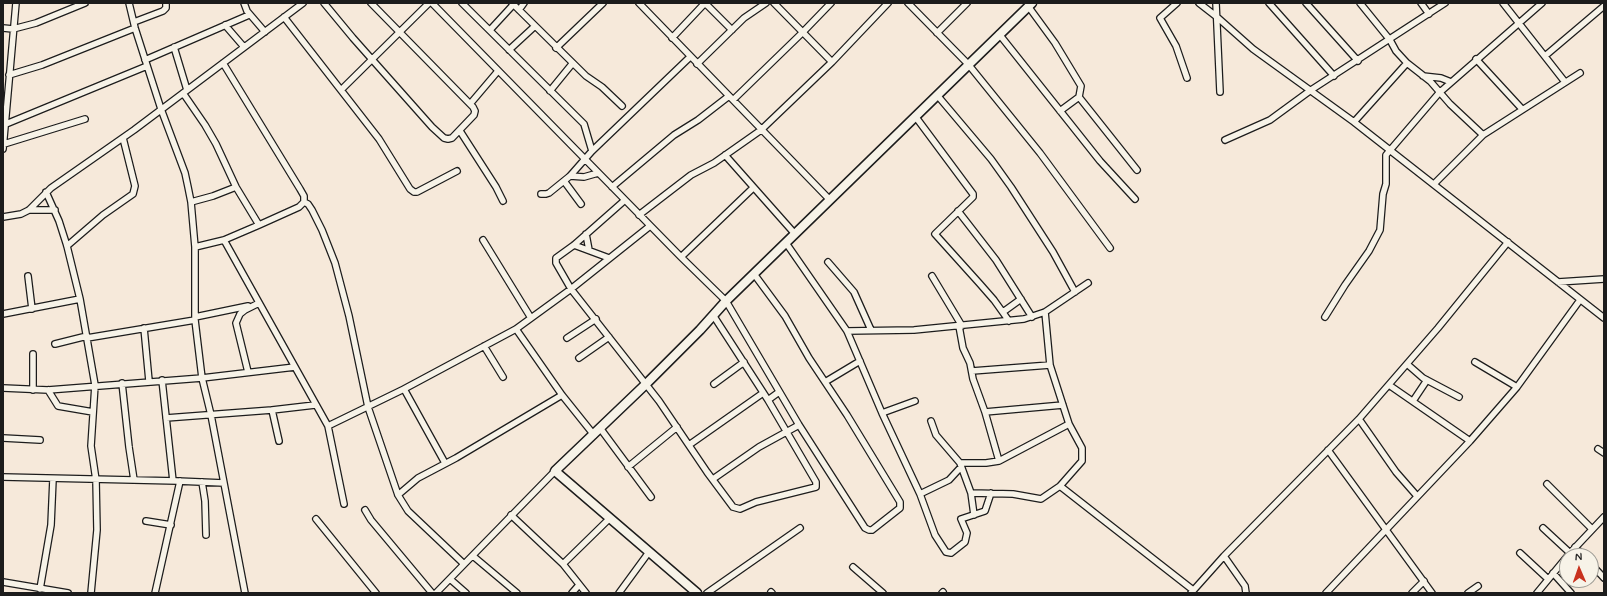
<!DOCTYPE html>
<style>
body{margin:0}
#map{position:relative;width:1607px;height:596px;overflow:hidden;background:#f6e9da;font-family:Mynerve,sans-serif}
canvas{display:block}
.frame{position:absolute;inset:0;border:4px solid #1c1c1c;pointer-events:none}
.north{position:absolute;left:1559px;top:548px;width:40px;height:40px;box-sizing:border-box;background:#f7f3e8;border:1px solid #9f9d96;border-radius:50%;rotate:358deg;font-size:11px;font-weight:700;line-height:16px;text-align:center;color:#1c1c1c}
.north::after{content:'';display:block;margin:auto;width:14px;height:18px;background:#c8321e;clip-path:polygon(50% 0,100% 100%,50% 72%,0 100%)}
</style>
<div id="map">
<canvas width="1607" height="596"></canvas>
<div class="frame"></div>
<div class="north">N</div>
</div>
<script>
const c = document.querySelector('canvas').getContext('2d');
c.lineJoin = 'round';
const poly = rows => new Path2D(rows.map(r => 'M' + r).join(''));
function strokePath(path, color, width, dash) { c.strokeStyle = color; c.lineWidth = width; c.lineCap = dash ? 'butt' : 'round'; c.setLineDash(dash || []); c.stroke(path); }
const street = poly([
 [129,3,135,28,161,109,185,173,188,187,191,202,195,247,195,320,202,378,211,415,245,593],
 [244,3,247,11,265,32],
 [324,3,353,38,432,127,444,138,448,139,452,138,474,115,475,111,473,107,371,3],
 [432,3,681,257,726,301,799,425,865,528,869,530,872,530,900,508,900,502,847,415,809,358,785,316,754,274],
 [462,3,584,124,592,151],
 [512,3,586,76,602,87,622,106],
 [639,3,830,200],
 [705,3,732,30],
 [774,3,832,62],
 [908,3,968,64,1040,153,1110,248],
 [1177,3,1160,18,1176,46,1187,78],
 [1199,3,1217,17,1253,49,1354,122,1604,318],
 [1216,3,1220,92],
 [1269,3,1334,76],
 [1306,3,1358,61],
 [1360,3,1390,40,1396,51,1407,63,1430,81,1450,104,1483,135],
 [1421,3,1429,14],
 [1503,3,1565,82],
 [1028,6,1055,43,1081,86,1079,97,1060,111],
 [519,10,524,3],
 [284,17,379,139,410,189,414,192,417,192,457,171],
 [134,22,163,11,166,8,166,3],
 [225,25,244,47],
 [3,28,13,29,36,23,85,3],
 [490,30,513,5],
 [937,33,967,3],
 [999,34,1100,161,1135,199],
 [672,38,705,3],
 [174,47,187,90],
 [556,48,603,3],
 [509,50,535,26],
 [1545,56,1604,6],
 [1476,59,1522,109],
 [145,60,249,15],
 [697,64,744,18,766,3],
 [9,75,42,65,135,28],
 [1423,76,1441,78,1451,82],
 [341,90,429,3],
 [550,91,572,64],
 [183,93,205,125,216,144,236,187,259,225],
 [937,95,991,159,1011,187,1053,252,1075,292],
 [1079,97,1137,170],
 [733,100,802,33,831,3],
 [470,104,498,71],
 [915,116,973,194,973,197,935,234,980,284,994,300,1009,321],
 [1354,122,1407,63],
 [6,124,147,66],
 [460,131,496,187,503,201],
 [1225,140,1270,120,1311,90,1445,3],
 [4,144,85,119],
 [3,149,16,3],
 [725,155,795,234],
 [570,176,584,177,598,173],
 [564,181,581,204],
 [1434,184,1483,135,1580,73],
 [612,187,674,135,698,120,729,96],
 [46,192,59,221,67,246,80,299,95,385,91,446,96,480,97,530,91,593],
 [541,194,546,194,549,193,570,176,592,151,690,57],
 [625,200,574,245,556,258,556,263,571,289,659,401,707,472,733,507,740,509,756,502,816,487,816,482,768,400,713,315],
 [191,202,213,196,236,187],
 [304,202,308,204,312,210,322,230,335,263,349,316,368,407,398,495,408,511,464,564],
 [29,210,55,210],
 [958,211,996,260,1032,317],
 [639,215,691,175,714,163,761,130,832,62,888,3],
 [3,217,21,214,29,210,51,188,134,130,303,3],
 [586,234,589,250],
 [224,240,328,426,344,504],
 [483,240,531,318],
 [786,243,847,331,882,413,920,494,935,535,946,552,951,553,965,542,967,533,961,519,985,511,991,493],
 [574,245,609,258],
 [67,246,103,215,133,194,135,186,123,138],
 [195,247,224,240,259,225,299,207,304,202,304,196,300,189,223,63],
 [681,257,753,188],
 [828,262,854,292,871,330],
 [28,276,32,309],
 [932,276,962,326],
 [1558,282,1604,279],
 [1003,312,1021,299],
 [3,314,80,299],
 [195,317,248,306],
 [1325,317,1345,285,1369,251,1380,230,1383,194,1386,184,1386,155,1439,93,1542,3],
 [959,326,963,348,970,363,973,379,985,412,999,461],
 [144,328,149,381],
 [516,329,562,395,594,435],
 [847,331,914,330,1024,319,1045,312,1088,283],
 [87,338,195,320],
 [567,338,596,319],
 [55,344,87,336],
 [484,346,503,377],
 [579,358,609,337],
 [1475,362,1517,387],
 [1407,364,1423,378,1459,397],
 [972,371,1050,365],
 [248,372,236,323,240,314,245,310,259,303],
 [162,380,173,481],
 [825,382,860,361],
 [122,383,129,447,134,480],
 [714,384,744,362],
 [1389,385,1470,441],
 [3,388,48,390,202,378,295,367],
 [404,389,445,463],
 [33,390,33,354],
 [48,390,58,406,93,412],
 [768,400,779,392],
 [1413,401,1427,380],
 [272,410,279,441],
 [985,412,1063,405],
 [882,413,915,401],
 [166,418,272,410,315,405],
 [1359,419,1396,472,1417,496],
 [931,421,936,435,960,463,986,463,999,461,1069,424],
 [328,426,404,389,516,329,571,289,650,226],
 [600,428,651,497],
 [3,438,40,440],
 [689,445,763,393],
 [1598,449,1604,453],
 [1328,450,1432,593],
 [960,463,971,493,974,515],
 [628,467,677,427],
 [3,477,177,481,224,483],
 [713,479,759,447,799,425],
 [202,482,205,501,206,535],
 [1547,484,1592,529],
 [1060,486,1193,590],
 [971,493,1013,494,1041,499,1060,486,1082,461,1082,448,1069,424,1050,365,1045,312],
 [920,494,949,480,961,467],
 [398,495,418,478,456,458,562,395],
 [365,510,371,520,432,593],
 [511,515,563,564,586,593],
 [316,519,376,593],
 [146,521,171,525],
 [1543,528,1570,553],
 [1575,547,1584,556],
 [1520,553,1548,579],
 [473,556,517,593],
 [1224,556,1245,586,1246,593],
 [563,564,609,519],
 [1591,564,1604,578],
 [853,567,883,593],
 [1553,573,1571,593],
 [450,579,466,593],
 [3,582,68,593],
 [40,589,51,525,53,479],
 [771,592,772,593],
 [155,593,180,481],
 [436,593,555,471],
 [572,593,579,585],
 [619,593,649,552],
 [707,593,800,528],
 [942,593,943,592],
 [1191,593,1224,556,1359,419,1438,328,1508,242],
 [1326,593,1470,441,1517,387,1580,300],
 [1412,593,1424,581],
 [1468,593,1478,586],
 [1537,593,1570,553,1604,517]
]);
const secondary = poly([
 [697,593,555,471,646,384,700,330,726,301,1032,3]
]);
strokePath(street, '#1c1c1c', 8);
strokePath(secondary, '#1c1c1c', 11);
strokePath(street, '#f7f3e8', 5.5);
strokePath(secondary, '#f7f3e8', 8);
</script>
